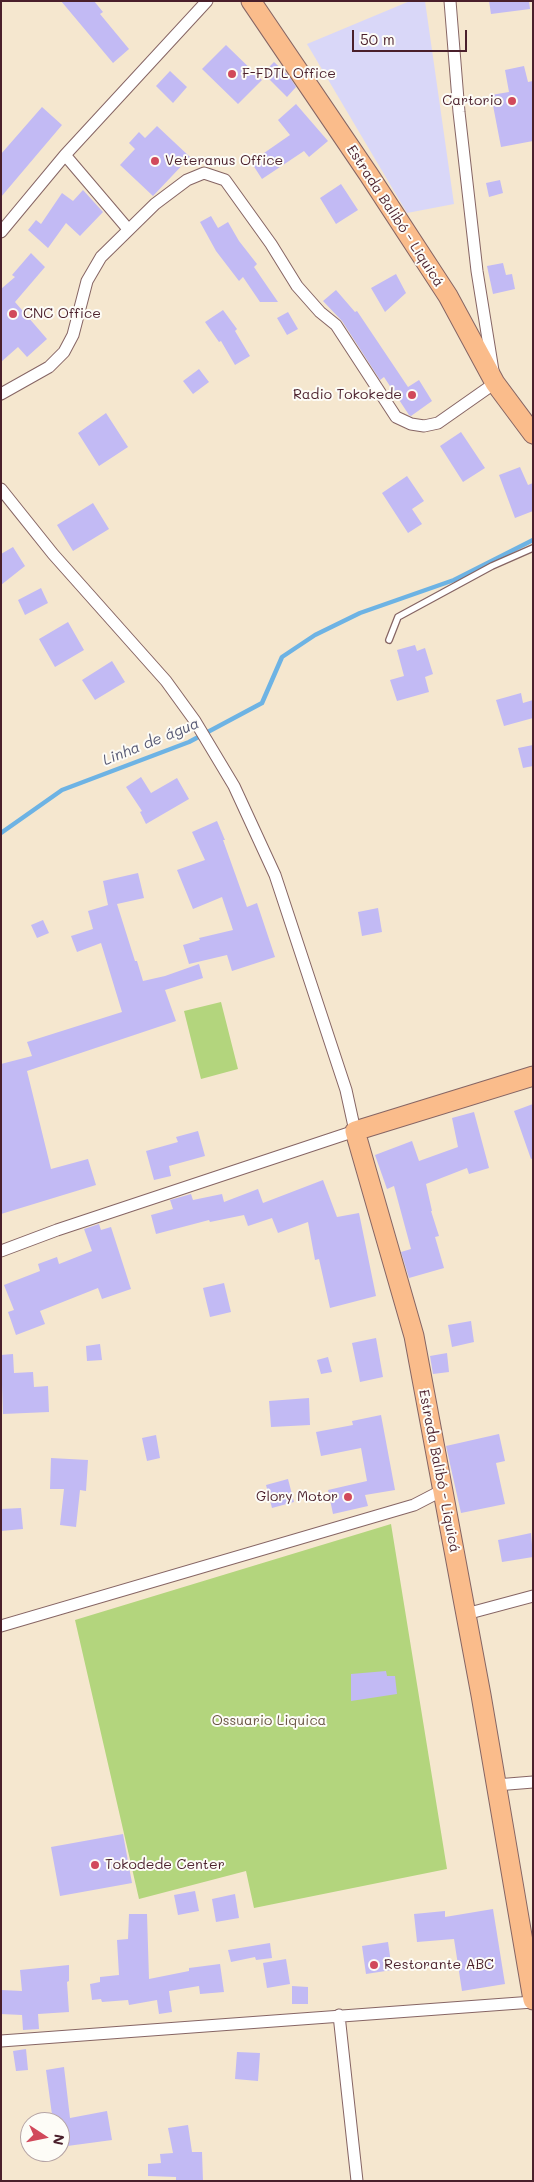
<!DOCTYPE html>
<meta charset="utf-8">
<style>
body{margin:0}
#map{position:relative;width:534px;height:2182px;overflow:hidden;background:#f5e7cf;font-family:Mali,sans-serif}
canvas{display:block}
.frame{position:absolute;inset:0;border:2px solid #4a1f2b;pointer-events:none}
.north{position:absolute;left:20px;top:2112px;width:50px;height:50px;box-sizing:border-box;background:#fdfcf7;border:1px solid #b5a4a5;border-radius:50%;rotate:101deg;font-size:14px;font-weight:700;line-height:20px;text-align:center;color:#4a1f2b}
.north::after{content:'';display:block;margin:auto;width:18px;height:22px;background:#d1495b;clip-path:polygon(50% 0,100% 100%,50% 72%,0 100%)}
.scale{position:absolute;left:352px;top:30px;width:115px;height:22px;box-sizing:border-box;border:2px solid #4a1f2b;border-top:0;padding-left:6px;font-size:15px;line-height:18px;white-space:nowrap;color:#4a1f2b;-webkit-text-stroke:4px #fdfcf7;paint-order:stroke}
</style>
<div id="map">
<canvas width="534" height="2182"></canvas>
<div class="frame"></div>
<div class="north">N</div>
<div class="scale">50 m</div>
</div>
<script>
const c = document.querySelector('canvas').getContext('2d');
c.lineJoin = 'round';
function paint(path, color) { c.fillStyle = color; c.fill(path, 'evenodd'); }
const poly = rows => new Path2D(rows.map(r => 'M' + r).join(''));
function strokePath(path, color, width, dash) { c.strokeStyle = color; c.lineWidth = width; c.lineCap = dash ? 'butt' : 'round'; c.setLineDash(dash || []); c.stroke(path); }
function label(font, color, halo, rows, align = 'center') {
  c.font = font + ' Mali,sans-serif'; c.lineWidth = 4; c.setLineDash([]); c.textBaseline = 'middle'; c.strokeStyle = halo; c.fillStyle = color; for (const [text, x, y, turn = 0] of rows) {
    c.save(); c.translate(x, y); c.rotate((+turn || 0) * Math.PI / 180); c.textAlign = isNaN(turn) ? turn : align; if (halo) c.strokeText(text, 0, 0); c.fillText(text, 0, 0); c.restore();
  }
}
const built = poly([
 [410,1,425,1,454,204,407,213,307,44]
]);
const green = poly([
 [221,1002,238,1069,201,1079,184,1011],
 [391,1524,447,1869,254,1908,246,1871,139,1899,75,1620]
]);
const stream = poly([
 [1,833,62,790,189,742,262,703,282,657,315,635,360,613,454,580,533,540]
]);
const building = poly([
 [61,1,94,1,103,12,100,14,129,49,113,63],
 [489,1,529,1,530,9,491,14],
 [226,45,262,80,238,104,202,69],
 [274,62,289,76,296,87,287,97,263,73],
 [524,66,528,82,533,81,533,141,501,147,491,95,509,92,505,70],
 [170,71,187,87,173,103,156,86],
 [296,104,328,141,309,157,304,151,262,179,251,162,290,135,278,120],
 [42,107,62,125,1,197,1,154],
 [157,126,190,157,153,196,120,165,135,149,129,143,139,132,145,138],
 [500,180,503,193,489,197,486,183],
 [341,184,358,210,336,224,320,198],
 [83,190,103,212,80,236,66,223,48,248,28,230,36,220,41,224,62,193,73,201],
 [211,216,218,228,228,222,239,241,257,264,254,267,278,302,260,302,243,277,239,281,216,251,200,222],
 [31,253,45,267,15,302,47,339,27,357,18,347,1,362,1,289,15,277,12,275],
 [503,263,506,275,512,274,515,289,493,294,487,266],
 [396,274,406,293,385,312,371,288],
 [336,290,355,312,357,311,408,387,419,380,432,401,411,416,409,415,384,377,380,380,342,321,323,301],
 [223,310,237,329,235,331,250,356,235,365,221,341,219,342,205,322],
 [288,312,298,329,287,335,277,318],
 [199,369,209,382,193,394,183,381],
 [106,413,128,447,99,466,78,433],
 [461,432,485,468,463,482,440,446],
 [520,467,528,485,533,483,533,511,515,518,499,475],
 [407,476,424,501,412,509,422,524,408,533,382,493],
 [93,503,109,529,73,551,57,525],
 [13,547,25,566,1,585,1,554],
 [41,588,48,603,25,615,18,600],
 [68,622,84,650,55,667,39,639],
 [415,645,417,651,425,648,433,674,425,677,429,692,397,701,390,680,404,676,397,650],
 [112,661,125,682,95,700,82,680],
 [521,693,523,703,533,700,533,718,504,726,496,700],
 [533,745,533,766,523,768,518,748],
 [141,777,151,793,177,778,189,799,146,824,140,812,142,811,126,787],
 [217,821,225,840,223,840,247,907,257,903,275,957,232,971,227,955,189,964,183,945,200,940,199,938,233,930,222,897,193,909,177,870,205,860,192,832],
 [138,873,144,898,117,904,135,961,137,961,143,981,165,976,199,964,203,978,165,990,176,1021,27,1071,51,1169,88,1159,96,1185,1,1214,1,1064,32,1056,27,1042,122,1012,101,943,77,952,71,936,93,929,88,911,108,905,103,881],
 [378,908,382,932,362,936,358,912],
 [43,920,49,933,37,938,31,925],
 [533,1104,533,1158,531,1159,514,1111],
 [474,1112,489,1168,469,1174,467,1168,426,1184,432,1211,431,1211,439,1236,435,1237,444,1268,409,1278,401,1252,411,1249,394,1186,387,1189,375,1155,412,1141,419,1161,458,1147,452,1118],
 [198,1131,205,1156,169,1166,171,1176,154,1180,146,1151,178,1142,176,1137],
 [323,1180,337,1217,359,1213,376,1296,330,1308,319,1259,315,1260,308,1222,278,1233,272,1218,248,1226,244,1215,210,1222,209,1220,156,1234,151,1215,173,1209,170,1200,191,1194,193,1200,222,1194,224,1202,258,1189,263,1203],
 [99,1224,101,1230,111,1227,131,1289,102,1299,98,1288,40,1311,45,1324,16,1335,8,1312,14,1310,4,1285,40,1271,38,1264,57,1257,59,1264,92,1251,84,1229],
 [224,1283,231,1312,210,1317,203,1288],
 [471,1321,474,1342,452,1347,448,1325],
 [376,1338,383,1377,360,1382,352,1343],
 [100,1344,102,1360,87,1361,86,1346],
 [447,1353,449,1372,433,1374,430,1356],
 [13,1354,14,1373,33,1372,34,1387,48,1386,49,1412,3,1414,1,1355],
 [328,1357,332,1372,321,1374,317,1360],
 [309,1398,310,1425,271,1427,269,1401],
 [381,1415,395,1490,365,1495,368,1506,333,1514,328,1490,367,1481,361,1448,321,1456,316,1432,353,1425,352,1421],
 [499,1434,505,1461,496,1463,505,1504,461,1513,446,1446],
 [156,1435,160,1458,147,1461,142,1438],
 [51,1458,88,1460,86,1491,80,1490,76,1527,60,1525,64,1489,50,1489],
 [288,1479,294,1502,272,1508,266,1485],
 [21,1508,23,1529,1,1531,1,1509],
 [531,1533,533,1557,502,1562,498,1540],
 [386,1671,387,1676,395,1676,397,1694,351,1701,351,1674],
 [123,1834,132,1883,60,1896,51,1847],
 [195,1891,199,1911,178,1915,174,1895],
 [235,1894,239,1918,216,1922,212,1899],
 [493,1909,505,1984,462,1991,454,1939,417,1942,414,1914,445,1911,445,1917],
 [129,1914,147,1914,149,1979,189,1971,189,1968,220,1964,224,1992,200,1994,199,1986,169,1991,172,2012,159,2014,157,2000,129,2005,128,2000,102,2002,101,1999,92,2000,90,1984,100,1982,100,1977,119,1975,117,1940,128,1939],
 [388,1942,392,1970,366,1974,362,1946],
 [270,1943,272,1958,256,1960,255,1957,231,1962,228,1950],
 [286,1959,290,1984,267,1988,263,1963],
 [69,1965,69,1981,67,1982,69,2012,38,2014,39,2029,23,2030,22,2015,1,2014,1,1990,22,1991,20,1970],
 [292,1986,308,1987,308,2004,292,2004],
 [26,2049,28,2070,16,2071,13,2051],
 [237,2052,260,2053,258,2081,235,2079],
 [64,2067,70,2118,107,2111,112,2140,60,2147,60,2122,53,2122,46,2070],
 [188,2125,192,2152,202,2152,203,2181,176,2181,176,2177,148,2176,148,2164,161,2163,160,2154,173,2153,168,2128]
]);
const lane = poly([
 [389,640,398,617,492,566,533,548]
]);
const street = poly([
 [65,155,128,229],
 [1,232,65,155,207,1],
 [1,394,49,367,64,352,73,335,87,281,101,257,155,204,187,180,204,173,225,180,271,244,297,286,320,312,336,325,396,417,411,424,424,426,438,423,495,383,477,271,459,112,450,1],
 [1,489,53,554,166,681,195,721,234,786,275,875,346,1090,355,1131,57,1230,1,1251],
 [466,1614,533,1596],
 [1,1626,414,1505,443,1490],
 [496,1785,533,1782],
 [339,2015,357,2181],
 [1,2041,533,2002]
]);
const primary = poly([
 [251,1,369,175,448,296,495,383,533,434],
 [533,1076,355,1131,414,1336,481,1695,533,2000]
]);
const markers = [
 [232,74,5,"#d1495b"],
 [512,101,5,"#d1495b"],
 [155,161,5,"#d1495b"],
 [13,314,5,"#d1495b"],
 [412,395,5,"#d1495b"],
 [348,1497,5,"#d1495b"],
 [95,1865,5,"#d1495b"],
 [374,1965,5,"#d1495b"]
];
const poiNames = [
 ["F-FDTL Office",242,74],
 ["Cartorio",502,101,"right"],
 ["Veteranus Office",165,161],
 ["CNC Office",23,314],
 ["Radio Tokokede",402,395,"right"],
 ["Glory Motor",338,1497,"right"],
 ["Tokodede Center",105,1865],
 ["Restorante ABC",384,1965]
];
const streetNames = [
 ["Estrada Balibó - Liquicá",395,216,57],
 ["Estrada Balibó - Liquicá",439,1471,79]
];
const parkNames = [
 ["Ossuario Liquica",269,1721]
];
const waterNames = [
 ["Linha de água",151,742,-22]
];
paint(built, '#d9d7f8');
paint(green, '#b3d57d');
strokePath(stream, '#6db3e4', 4.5);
paint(building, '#c2baf4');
strokePath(lane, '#866564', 8);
strokePath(street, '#866564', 13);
strokePath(primary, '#866564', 21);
strokePath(lane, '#fff', 5.5);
strokePath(street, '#fff', 11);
strokePath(primary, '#fabc8b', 19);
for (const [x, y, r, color] of markers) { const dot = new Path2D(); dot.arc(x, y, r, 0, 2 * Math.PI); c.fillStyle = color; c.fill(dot); strokePath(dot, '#fdfcf7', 2); }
label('14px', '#4a1f2b', '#fdfcf7', poiNames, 'left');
label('14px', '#4a1f2b', '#fdfcf7', streetNames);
label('14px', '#6a5644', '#fdfcf7', parkNames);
label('italic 15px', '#585a75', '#fdfcf7', waterNames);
</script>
